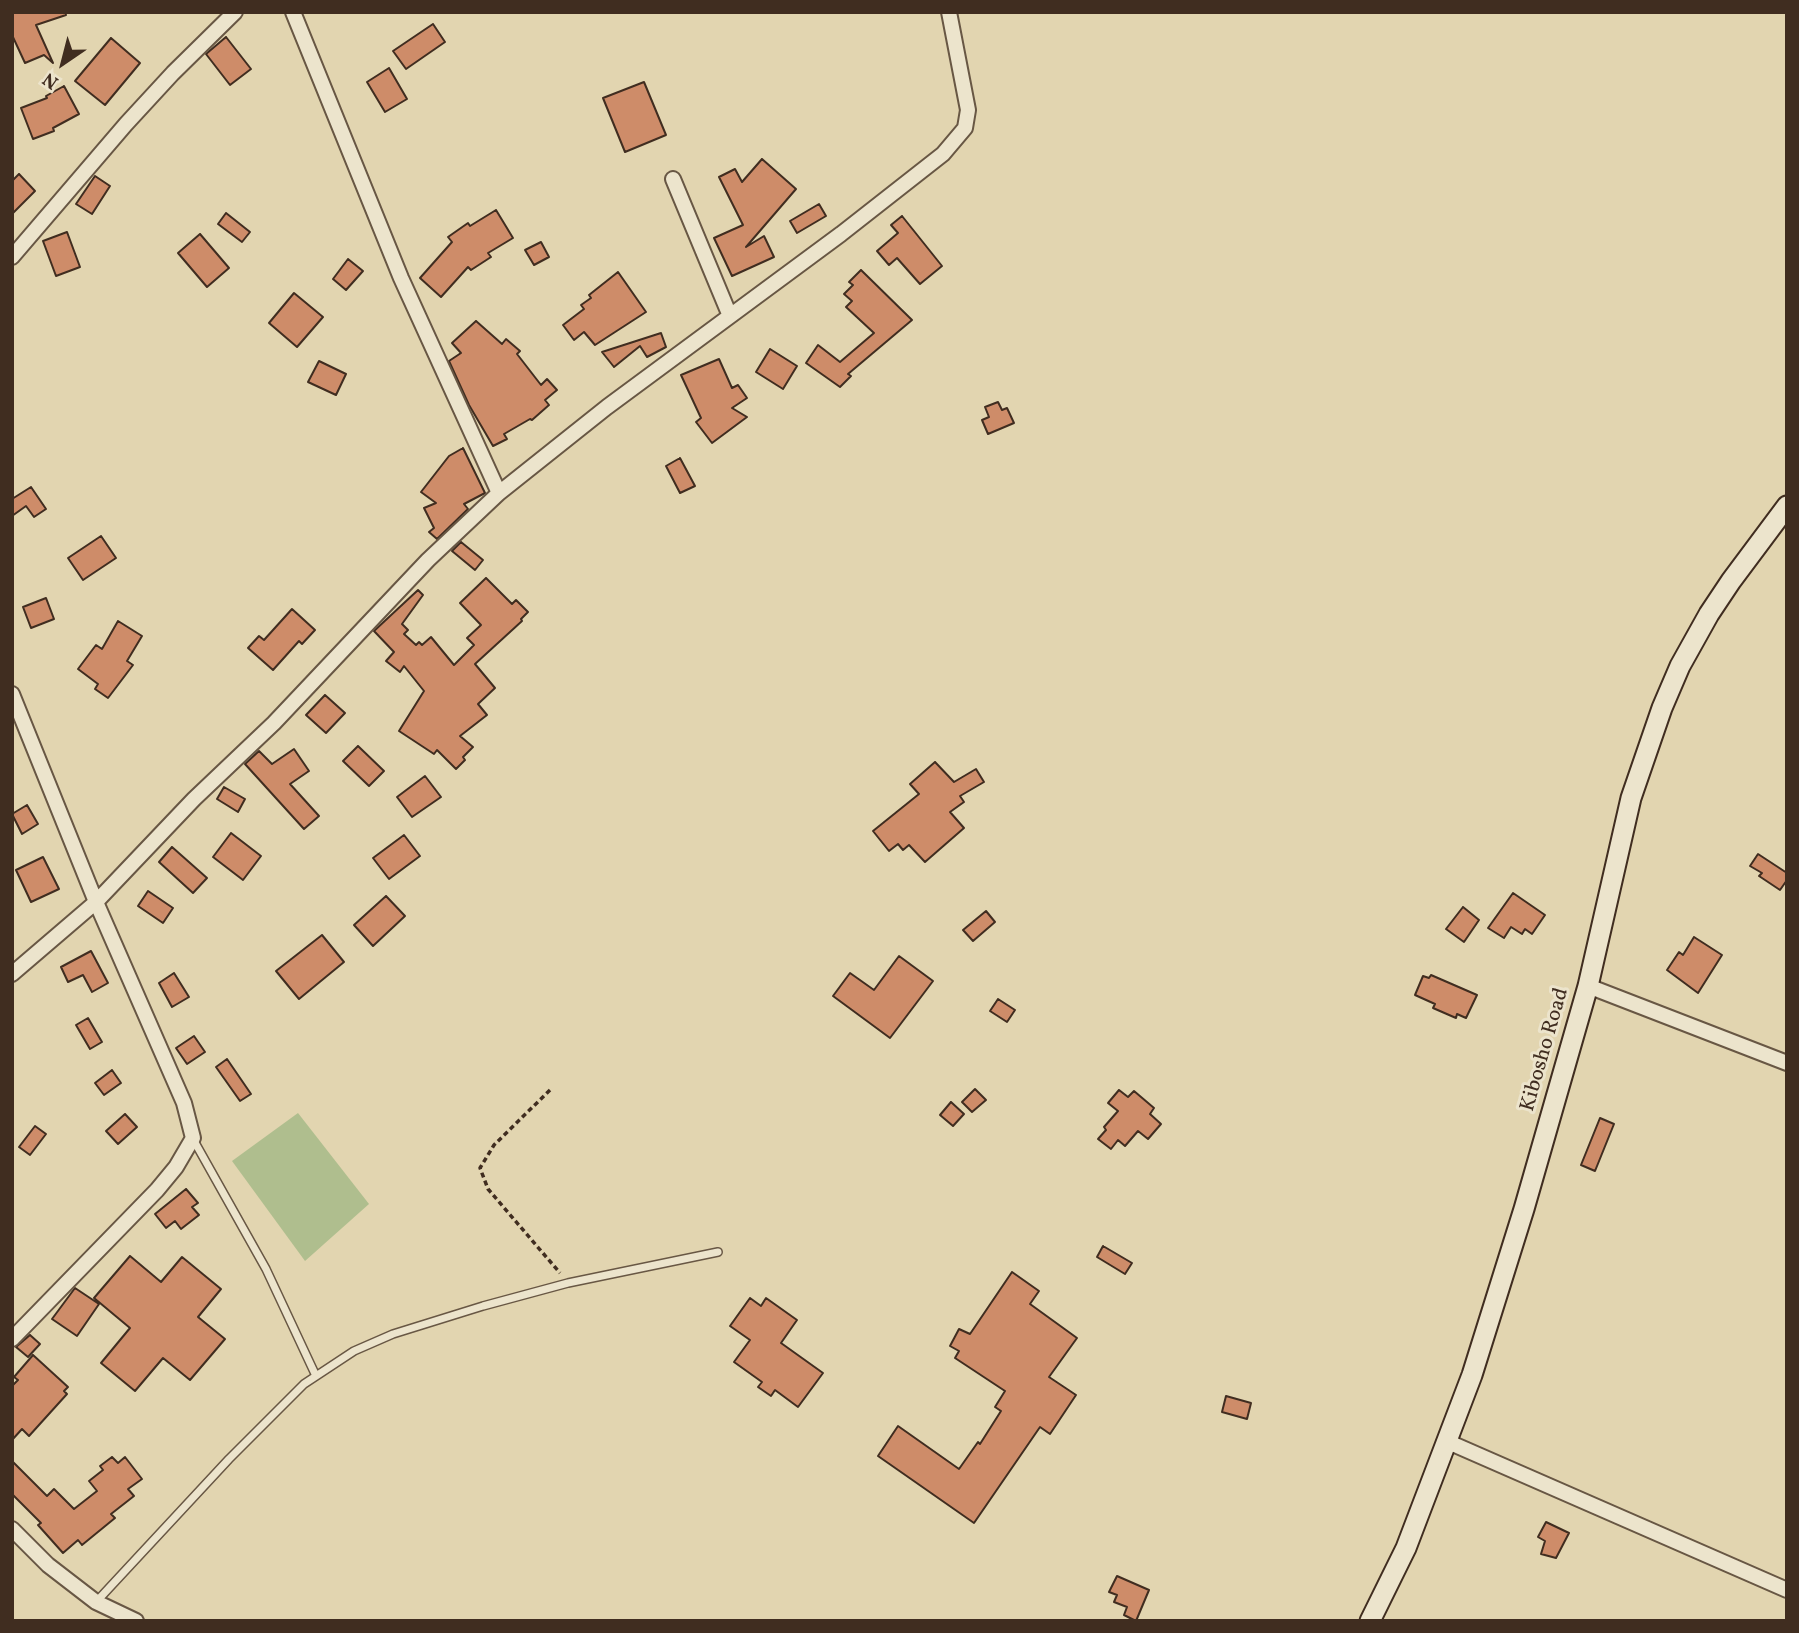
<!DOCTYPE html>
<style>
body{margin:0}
#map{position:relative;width:1799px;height:1633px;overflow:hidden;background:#e2d5b0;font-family:Vollkorn,serif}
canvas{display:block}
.frame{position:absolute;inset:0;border:14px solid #402d20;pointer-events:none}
.north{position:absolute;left:28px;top:28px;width:70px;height:70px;-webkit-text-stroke:5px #ece4cc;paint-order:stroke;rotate:215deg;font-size:19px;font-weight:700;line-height:28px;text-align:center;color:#402d20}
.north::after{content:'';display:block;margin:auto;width:24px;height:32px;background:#402d20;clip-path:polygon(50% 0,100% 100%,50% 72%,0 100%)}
</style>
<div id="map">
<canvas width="1799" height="1633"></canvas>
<div class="frame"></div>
<div class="north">N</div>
</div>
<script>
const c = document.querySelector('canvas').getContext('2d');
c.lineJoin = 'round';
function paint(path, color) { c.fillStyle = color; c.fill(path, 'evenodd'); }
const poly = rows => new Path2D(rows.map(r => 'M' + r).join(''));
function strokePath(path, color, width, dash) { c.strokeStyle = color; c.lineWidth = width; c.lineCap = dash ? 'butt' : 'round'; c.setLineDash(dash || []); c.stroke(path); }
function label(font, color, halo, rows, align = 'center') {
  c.font = font + ' Vollkorn,serif'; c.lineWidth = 6; c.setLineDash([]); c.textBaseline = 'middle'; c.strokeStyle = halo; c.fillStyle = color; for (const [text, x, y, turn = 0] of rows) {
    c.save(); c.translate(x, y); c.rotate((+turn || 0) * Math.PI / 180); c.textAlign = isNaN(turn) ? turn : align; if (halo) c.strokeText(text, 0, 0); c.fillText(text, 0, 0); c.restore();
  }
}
const green = poly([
 [298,1113,369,1204,305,1261,232,1161]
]);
const building = poly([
 [12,12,65,12,66,15,36,25,53,63,44,55,25,63,12,35,12,12],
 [433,24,445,42,406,69,393,51,433,24],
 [226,37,251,69,230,85,206,54,226,37],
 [111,38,140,63,105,105,75,81,111,38],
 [389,68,407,99,385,112,367,82,389,68],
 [644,82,666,135,625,152,603,98,644,82],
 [64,86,79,114,53,128,54,131,33,139,21,108,47,98,46,96,64,86],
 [762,159,796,189,746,247,764,236,774,257,732,276,714,238,743,225,719,177,735,169,742,182,762,159],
 [19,174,35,191,12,214,12,181,19,174],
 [95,176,110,186,92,214,76,204,95,176],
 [819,204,826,216,797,233,790,221,819,204],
 [496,210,513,238,488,253,491,257,471,270,468,267,441,297,420,278,452,242,448,237,468,223,470,226,496,210],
 [226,213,250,232,242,242,218,224,226,213],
 [902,216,942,266,920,284,897,258,889,265,877,251,898,233,891,225,902,216],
 [67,232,80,267,56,276,43,241,67,232],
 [200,234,229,268,207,287,178,253,200,234],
 [541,242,549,257,534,265,525,250,541,242],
 [348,259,363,271,346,290,333,279,348,259],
 [861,270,912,320,848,374,851,376,840,387,806,363,818,345,840,362,874,333,846,307,852,301,844,294,853,285,849,282,861,270],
 [618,272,646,312,595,345,584,332,574,340,563,325,584,309,581,305,591,298,589,295,618,272],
 [294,293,323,317,297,347,269,323,294,293],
 [476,321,502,344,506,339,520,351,517,354,541,385,547,379,557,390,545,400,549,405,532,420,530,419,504,434,507,439,493,446,469,405,449,361,461,353,452,343,476,321],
 [661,333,666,347,647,357,640,346,614,367,602,352,661,333],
 [770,349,797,366,783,389,756,372,770,349],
 [719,359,732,388,738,385,747,398,732,408,747,417,712,443,696,422,701,418,681,375,719,359],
 [319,361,346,374,336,395,308,382,319,361],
 [998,402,1002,410,1007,408,1014,423,988,434,982,420,989,417,985,407,998,402],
 [463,448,485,493,464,504,468,509,437,539,429,532,434,528,424,508,436,503,421,492,449,456,463,448],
 [680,458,695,486,680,493,666,466,680,458],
 [31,487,46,509,34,517,26,506,12,516,12,499,31,487],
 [101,536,116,558,83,580,68,558,101,536],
 [461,542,483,560,475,570,452,551,461,542],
 [486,578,512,604,516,600,528,612,521,619,522,621,475,664,495,688,478,704,487,715,460,736,473,747,463,757,465,760,456,769,437,750,434,754,399,731,424,691,404,666,400,672,386,661,394,652,374,631,418,590,423,595,402,624,408,630,404,634,416,645,419,642,422,645,431,637,454,665,474,645,467,638,481,625,460,603,486,578],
 [46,598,54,619,31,628,23,607,46,598],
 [292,609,315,630,302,644,299,641,273,670,248,648,259,636,264,640,292,609],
 [118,621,142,636,127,661,133,665,108,698,95,689,98,684,78,669,96,645,102,649,118,621],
 [325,695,345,713,326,733,306,715,325,695],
 [358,746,384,771,369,786,343,761,358,746],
 [294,749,309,771,290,784,319,816,304,829,245,764,259,751,272,764,294,749],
 [935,762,954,782,976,769,984,782,960,796,964,802,950,812,964,828,925,862,909,845,903,850,898,844,889,851,873,831,919,794,910,784,935,762],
 [425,776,441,797,412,817,397,797,425,776],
 [224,787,245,799,238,812,217,799,224,787],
 [27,805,38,824,22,834,12,814,27,805],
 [231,833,261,856,243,880,213,857,231,833],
 [404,835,420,856,389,879,373,858,404,835],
 [172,847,207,878,193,893,159,862,172,847],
 [1758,854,1787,873,1787,880,1780,890,1759,876,1762,873,1750,866,1758,854],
 [43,857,59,889,31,902,16,870,43,857],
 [148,891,173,908,163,923,138,906,148,891],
 [1513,893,1545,915,1532,934,1525,929,1522,934,1511,927,1504,938,1488,928,1513,893],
 [386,896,405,916,373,946,354,925,386,896],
 [1463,907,1479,920,1464,942,1446,929,1463,907],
 [986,911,995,922,973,941,963,930,986,911],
 [322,935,344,962,299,999,276,971,322,935],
 [1694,937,1722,955,1698,993,1667,970,1679,952,1683,955,1694,937],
 [91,951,108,983,92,992,83,975,68,982,61,967,91,951],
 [899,956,933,981,890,1038,833,996,850,973,874,990,899,956],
 [174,973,189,997,172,1007,159,983,174,973],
 [1431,975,1477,995,1466,1018,1457,1014,1456,1018,1433,1008,1435,1004,1415,995,1423,976,1429,978,1431,975],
 [998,999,1015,1010,1007,1022,990,1011,998,999],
 [88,1018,102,1042,90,1049,76,1025,88,1018],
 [194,1036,205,1052,187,1064,176,1048,194,1036],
 [227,1059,251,1094,240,1101,216,1067,227,1059],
 [112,1070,121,1083,104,1095,95,1083,112,1070],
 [975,1089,986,1100,972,1112,962,1102,975,1089],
 [1119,1090,1128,1097,1134,1091,1154,1108,1150,1114,1161,1124,1148,1139,1138,1131,1125,1146,1118,1140,1111,1149,1098,1139,1106,1130,1104,1127,1118,1111,1108,1103,1119,1090],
 [951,1102,964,1114,953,1126,940,1115,951,1102],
 [125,1114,137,1127,118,1144,106,1131,125,1114],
 [1600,1118,1614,1124,1595,1171,1581,1165,1600,1118],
 [35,1126,46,1134,30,1155,19,1147,35,1126],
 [186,1189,198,1203,192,1207,199,1215,181,1229,175,1221,166,1228,155,1214,186,1189],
 [1103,1246,1132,1263,1125,1274,1097,1257,1103,1246],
 [130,1256,161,1282,182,1257,221,1289,198,1317,225,1339,190,1380,163,1358,135,1391,101,1363,130,1328,94,1298,130,1256],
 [1012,1272,1039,1291,1030,1304,1077,1338,1049,1377,1076,1395,1050,1434,1040,1427,974,1523,878,1456,898,1426,959,1469,978,1442,980,1444,1001,1411,995,1407,1005,1391,955,1358,959,1351,950,1346,959,1329,970,1334,1012,1272],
 [75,1288,99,1304,77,1336,52,1319,75,1288],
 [750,1298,761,1306,766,1298,797,1320,781,1343,823,1373,798,1407,775,1390,771,1396,758,1387,762,1382,734,1362,750,1340,730,1326,750,1298],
 [30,1335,40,1344,28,1357,16,1347,30,1335],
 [33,1355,68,1387,64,1391,67,1394,29,1436,22,1429,12,1440,12,1386,18,1380,14,1377,33,1355],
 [1226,1396,1251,1403,1247,1419,1222,1412,1226,1396],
 [112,1457,118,1463,125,1457,142,1479,128,1489,134,1496,111,1514,115,1518,82,1545,78,1540,63,1553,38,1525,41,1523,12,1494,12,1461,47,1496,54,1489,74,1509,97,1491,89,1481,103,1470,100,1466,112,1457],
 [1546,1522,1569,1533,1556,1558,1541,1554,1545,1541,1538,1537,1546,1522],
 [1117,1576,1149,1590,1136,1621,1124,1615,1127,1607,1114,1602,1117,1595,1109,1592,1117,1576]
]);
const path = poly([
 [550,1090,494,1145,480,1168,488,1189,560,1273]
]);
const service = poly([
 [193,1139,266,1269,316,1376],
 [97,1601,229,1459,304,1384,354,1351,393,1334,483,1306,568,1283,718,1252]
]);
const minor = poly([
 [293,12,401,278,499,493],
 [673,179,730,316],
 [12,257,126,124,173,73,235,12],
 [12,694,96,902,184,1103,193,1138,176,1167,157,1190,12,1339],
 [12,974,96,902,194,799,274,723,428,560,499,493,607,407,841,234,943,154,965,128,968,110,949,12],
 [1588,986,1787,1063],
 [1446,1441,1787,1590],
 [12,1529,48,1565,96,1602,136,1621]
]);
const secondary = poly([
 [1370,1621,1406,1548,1472,1375,1524,1209,1588,986,1631,798,1662,708,1680,666,1709,614,1731,581,1787,506]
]);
const streetNames = [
 ["Kibosho Road",1546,1050,-74]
];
paint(green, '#afbe8e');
paint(building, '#ce8c69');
strokePath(building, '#402d20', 2);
strokePath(service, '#685744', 10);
strokePath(minor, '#685744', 18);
strokePath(secondary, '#402d20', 23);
strokePath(path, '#402d20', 3.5, [5, 3.5]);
strokePath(service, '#ece4cc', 7);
strokePath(minor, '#ece4cc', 14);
strokePath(secondary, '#ece4cc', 19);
label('21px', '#402d20', '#ece4cc', streetNames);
</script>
